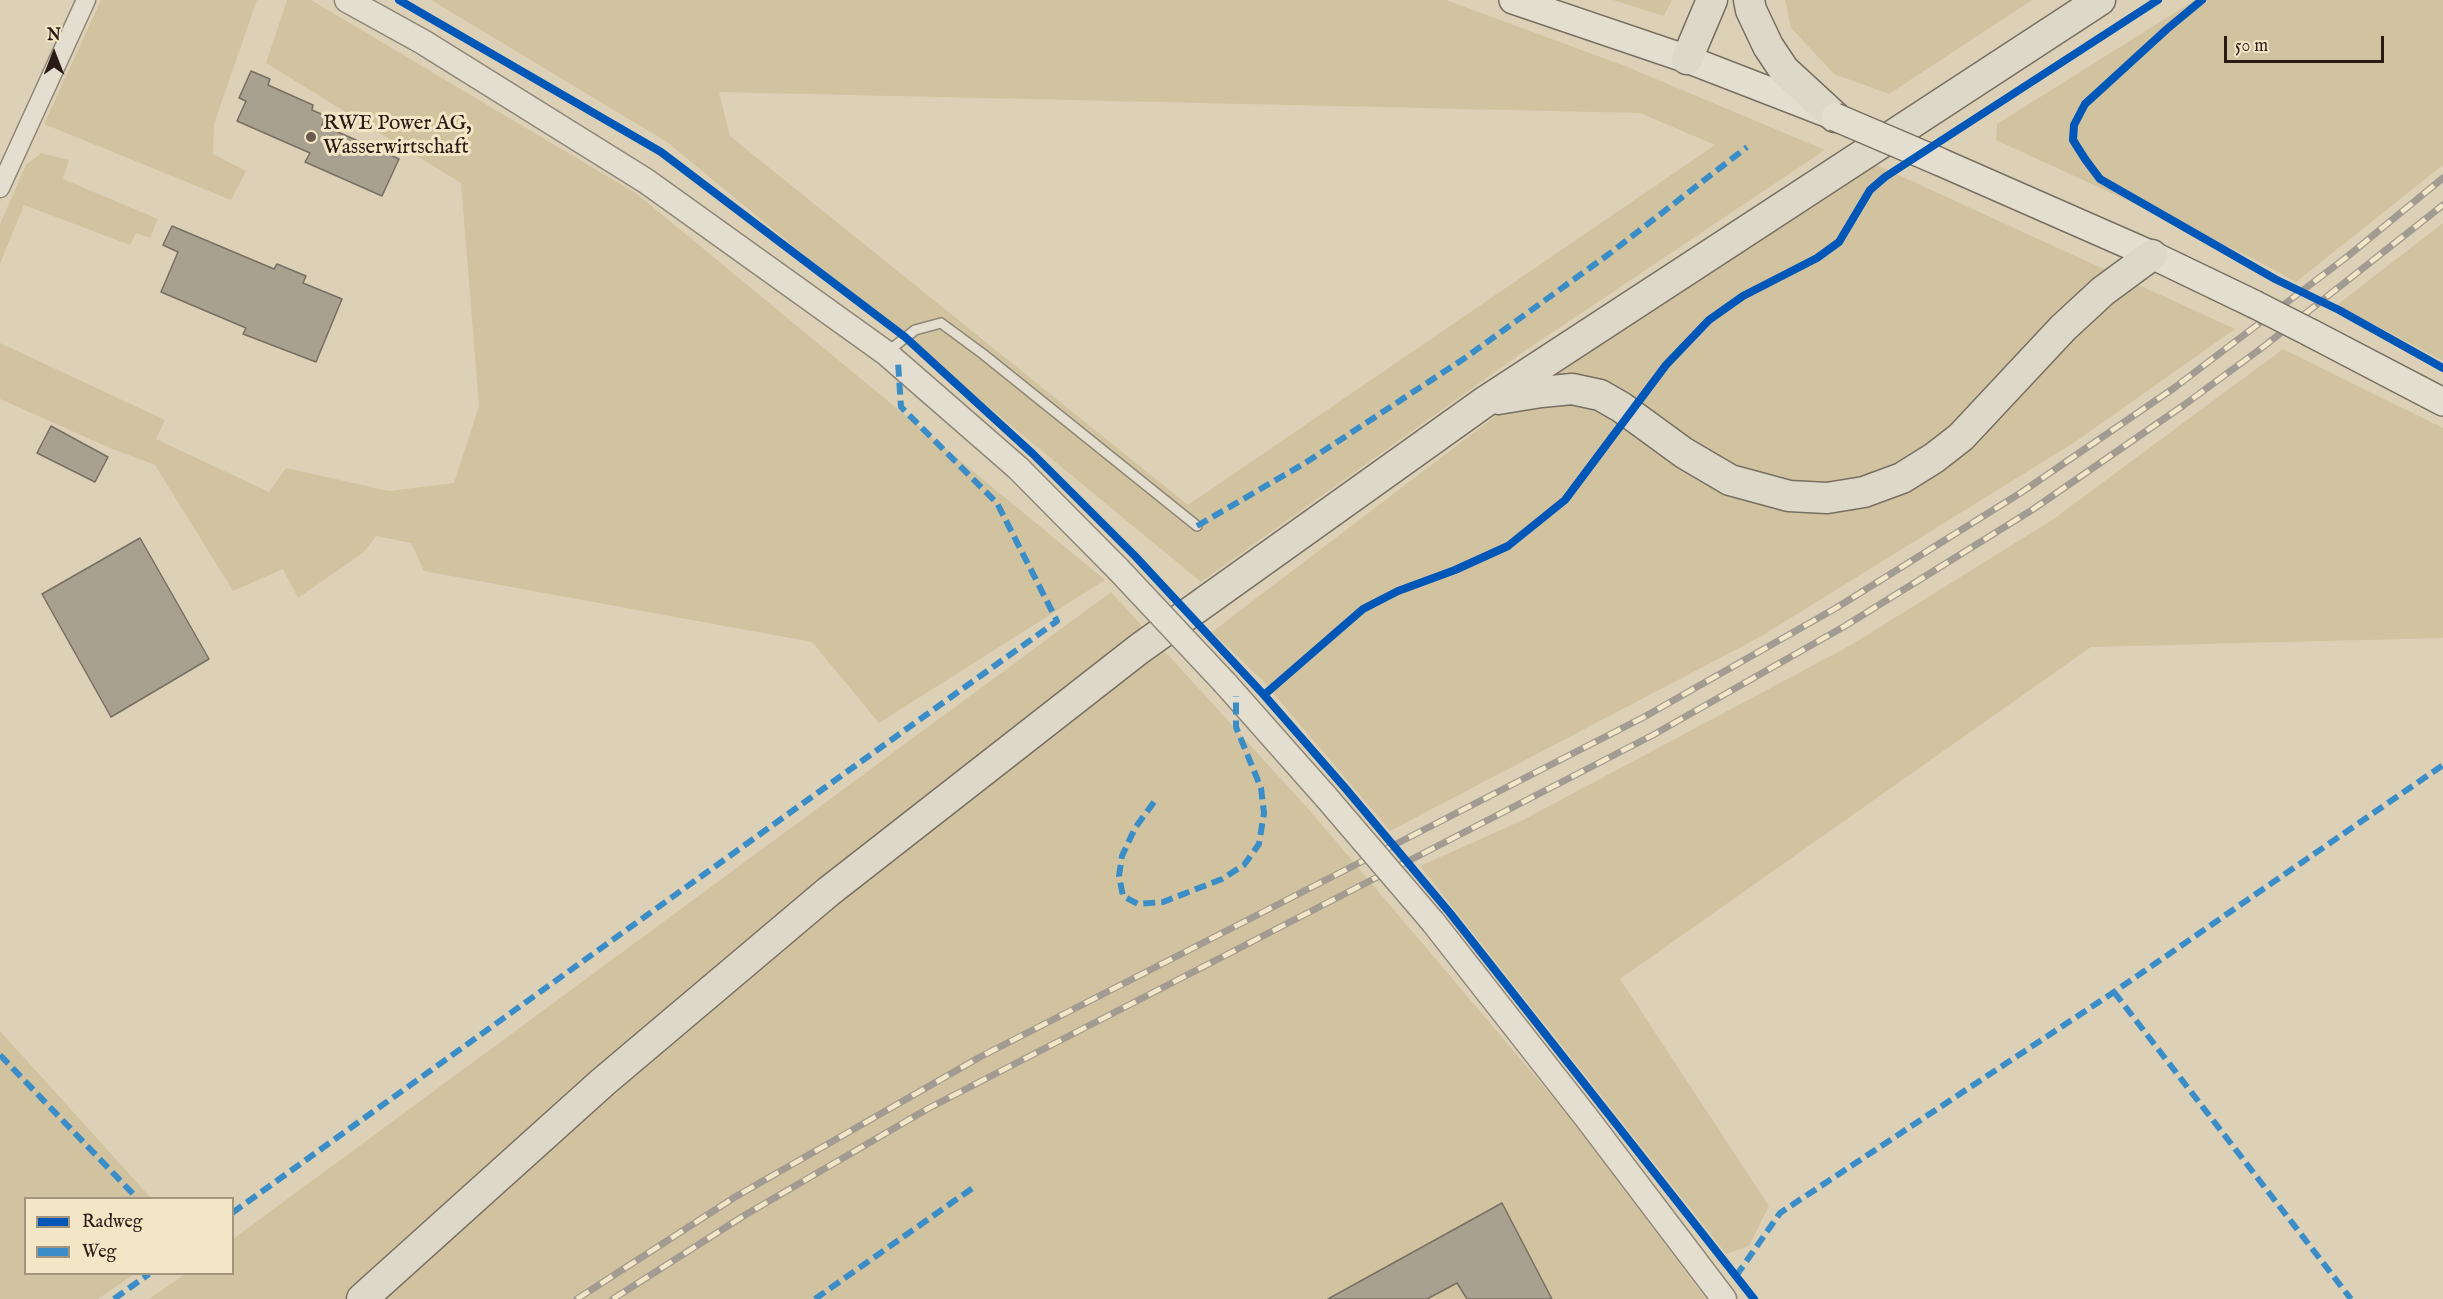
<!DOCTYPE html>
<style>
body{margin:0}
#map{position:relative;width:2443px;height:1299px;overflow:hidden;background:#dcd1b6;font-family:"IM FELL English",serif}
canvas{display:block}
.legend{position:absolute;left:24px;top:1197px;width:210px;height:78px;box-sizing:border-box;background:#f2e6c6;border:2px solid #a29580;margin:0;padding:8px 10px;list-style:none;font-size:18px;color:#2b1b16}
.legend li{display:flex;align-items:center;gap:12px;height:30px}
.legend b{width:30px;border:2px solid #a29580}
.north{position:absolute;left:24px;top:24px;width:60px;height:60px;-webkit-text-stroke:4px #f2e6c6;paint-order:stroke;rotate:0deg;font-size:16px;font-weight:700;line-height:24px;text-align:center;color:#2b1b16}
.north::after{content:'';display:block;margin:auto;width:21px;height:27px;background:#2b1b16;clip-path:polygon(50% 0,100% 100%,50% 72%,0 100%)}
.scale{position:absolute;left:2224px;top:36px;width:160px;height:27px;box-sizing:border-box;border:3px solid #2b1b16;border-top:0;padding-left:8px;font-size:18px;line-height:21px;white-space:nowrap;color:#2b1b16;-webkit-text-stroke:4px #f2e6c6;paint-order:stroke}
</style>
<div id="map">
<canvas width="2443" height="1299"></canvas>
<ul class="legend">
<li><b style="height:8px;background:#0057b8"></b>Radweg</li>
<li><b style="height:8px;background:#3b8dc8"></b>Weg</li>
</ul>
<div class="north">N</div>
<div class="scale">50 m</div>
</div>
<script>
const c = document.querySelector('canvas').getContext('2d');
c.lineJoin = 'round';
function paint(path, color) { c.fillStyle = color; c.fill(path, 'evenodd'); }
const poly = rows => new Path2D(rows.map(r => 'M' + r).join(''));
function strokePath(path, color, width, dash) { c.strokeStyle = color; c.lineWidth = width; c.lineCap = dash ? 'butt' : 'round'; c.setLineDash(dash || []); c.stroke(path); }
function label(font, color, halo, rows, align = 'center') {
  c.font = font + ' "IM FELL English",serif'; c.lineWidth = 6; c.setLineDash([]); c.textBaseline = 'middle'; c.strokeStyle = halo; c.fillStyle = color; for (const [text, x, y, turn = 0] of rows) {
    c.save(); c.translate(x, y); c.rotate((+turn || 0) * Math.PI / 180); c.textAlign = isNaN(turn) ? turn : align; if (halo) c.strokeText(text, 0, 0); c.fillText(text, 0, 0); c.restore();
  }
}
const green = poly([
 [101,0,257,0,214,124,213,154,246,171,231,200,44,124],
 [287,0,311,0,637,194,1105,580,879,723,812,642,424,571,411,543,376,536,364,552,298,598,283,569,233,591,155,465,110,448,0,399,0,343,165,420,156,439,269,492,286,468,389,491,454,483,479,406,461,183,266,63],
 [431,0,1446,0,1625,66,1825,150,1523,352,1201,582,667,142],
 [719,92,1640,113,1715,145,1188,505,730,136],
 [1613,0,1672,0,1664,16],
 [1785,0,2032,0,1889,94,1834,74,1791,28],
 [2195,0,2443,0,2443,165,2296,282,2248,256,1996,140,1997,124],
 [41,153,69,160,63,179,158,219,150,238,136,233,130,245,24,205,0,264,0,224,26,165],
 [1870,162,2235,329,2075,442,1760,637,1390,831,1263,681,1212,632,1556,370],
 [2443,223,2443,361,2337,305],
 [2283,349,2443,428,2443,638,2091,647,1620,979,1769,1206,1749,1246,1726,1254,1420,866,1523,820,1851,645,2052,520],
 [1111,592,1311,812,1573,1121,1706,1299,149,1299,185,1274,232,1274,233,1239],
 [0,1031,151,1198,26,1198,26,1274,134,1274,98,1299,0,1299]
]);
const building = poly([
 [251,71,270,79,268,85,313,105,312,110,326,116,322,125,399,159,382,196,305,162,310,153,237,121,246,101,239,98,251,71],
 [172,226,274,269,277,264,306,276,303,283,342,299,316,362,243,334,246,328,161,292,178,252,163,245,172,226],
 [51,426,108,457,95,482,37,453,51,426],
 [140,538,209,659,111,717,42,594,140,538],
 [1502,1203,1552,1299,1467,1299,1457,1283,1427,1299,1328,1299,1502,1203]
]);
const service = poly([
 [886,353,915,330,941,323,983,354,1197,526]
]);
const minor = poly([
 [0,188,86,0]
]);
const tertiary = poly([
 [347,0,423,42,646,181,886,353,1018,468,1118,569],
 [1225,683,1326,797],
 [1433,922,1586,1117,1724,1299]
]);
const secondary = poly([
 [1513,0,1687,59,1829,114],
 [1938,161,2152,255,2254,304],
 [2311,333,2443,402]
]);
const primary = poly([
 [1749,0,1751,10,1768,46,1784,70,1835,117],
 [1687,59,1712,0],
 [1498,399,1541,392,1572,389,1600,395,1621,407,1684,453,1730,480,1789,496,1827,498,1864,492,1902,478,1934,458,1961,437,2063,328,2103,291,2152,255],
 [362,1299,603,1082,828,892,1139,649,1486,401,2100,0]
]);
const rail = poly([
 [577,1299,735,1197,980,1057,1644,717,1836,608,2022,492,2174,388,2348,256,2443,178],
 [613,1299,745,1215,929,1108,1653,735,1845,626,2032,510,2184,405,2263,347,2443,205]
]);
const tertiaryBridge = poly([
 [1118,569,1225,683],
 [1326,797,1433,922]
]);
const secondaryBridge = poly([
 [1835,117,1938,161],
 [2254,304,2311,333]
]);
const quiet = poly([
 [1197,526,1305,463,1465,358,1609,254,1747,147],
 [1154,802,1135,828,1122,856,1119,876,1123,896,1138,904,1163,902,1222,879,1244,865,1259,844,1264,813,1261,788,1236,727,1236,696],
 [2114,992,2351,1299],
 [0,1055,137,1198],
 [232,1213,1057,621,997,503,901,407,898,362],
 [1736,1276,1780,1213,2114,992,2443,765],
 [114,1299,149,1274],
 [815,1299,974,1187]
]);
const cycleway = poly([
 [399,0,661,152,905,337,1033,454,1135,556,1264,695,1346,789,1450,913,1754,1299],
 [2202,0,2167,29,2085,104,2074,125,2073,140,2085,159,2100,179,2275,279,2339,310,2443,368],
 [1264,695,1363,609,1398,591,1455,570,1508,546,1565,500,1666,365,1709,320,1743,296,1817,258,1839,242,1870,190,1885,177,2158,0]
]);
const markers = [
 [311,137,6,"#695b4e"]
];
const poiNames = [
 ["RWE Power AG,",323,125],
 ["Wasserwirtschaft",323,149]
];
paint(green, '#d2c3a0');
paint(building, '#a9a190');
strokePath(building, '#776f62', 1.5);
strokePath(service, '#8f8778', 12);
strokePath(minor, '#8f8778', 21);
strokePath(tertiary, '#8f8778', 27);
strokePath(secondary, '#776f62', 30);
strokePath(primary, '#776f62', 33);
strokePath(service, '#e3ded0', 9);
strokePath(minor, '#e3ded0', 18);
strokePath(tertiary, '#e3ded0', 24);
strokePath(secondary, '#e3ded0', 27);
strokePath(primary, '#ded8c8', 30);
strokePath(rail, '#a19b91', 7);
strokePath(rail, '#f2e6c6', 4.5, [14]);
strokePath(tertiaryBridge, '#8f8778', 27, []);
strokePath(secondaryBridge, '#776f62', 30, []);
strokePath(tertiaryBridge, '#e3ded0', 24);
strokePath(secondaryBridge, '#e3ded0', 27);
strokePath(quiet, '#3b8dc8', 6, [12, 6]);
strokePath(cycleway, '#0057b8', 8);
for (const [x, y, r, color] of markers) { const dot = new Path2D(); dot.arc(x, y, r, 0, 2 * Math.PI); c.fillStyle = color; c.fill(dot); strokePath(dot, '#f2e6c6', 2); }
label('21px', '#2b1b16', '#f2e6c6', poiNames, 'left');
</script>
